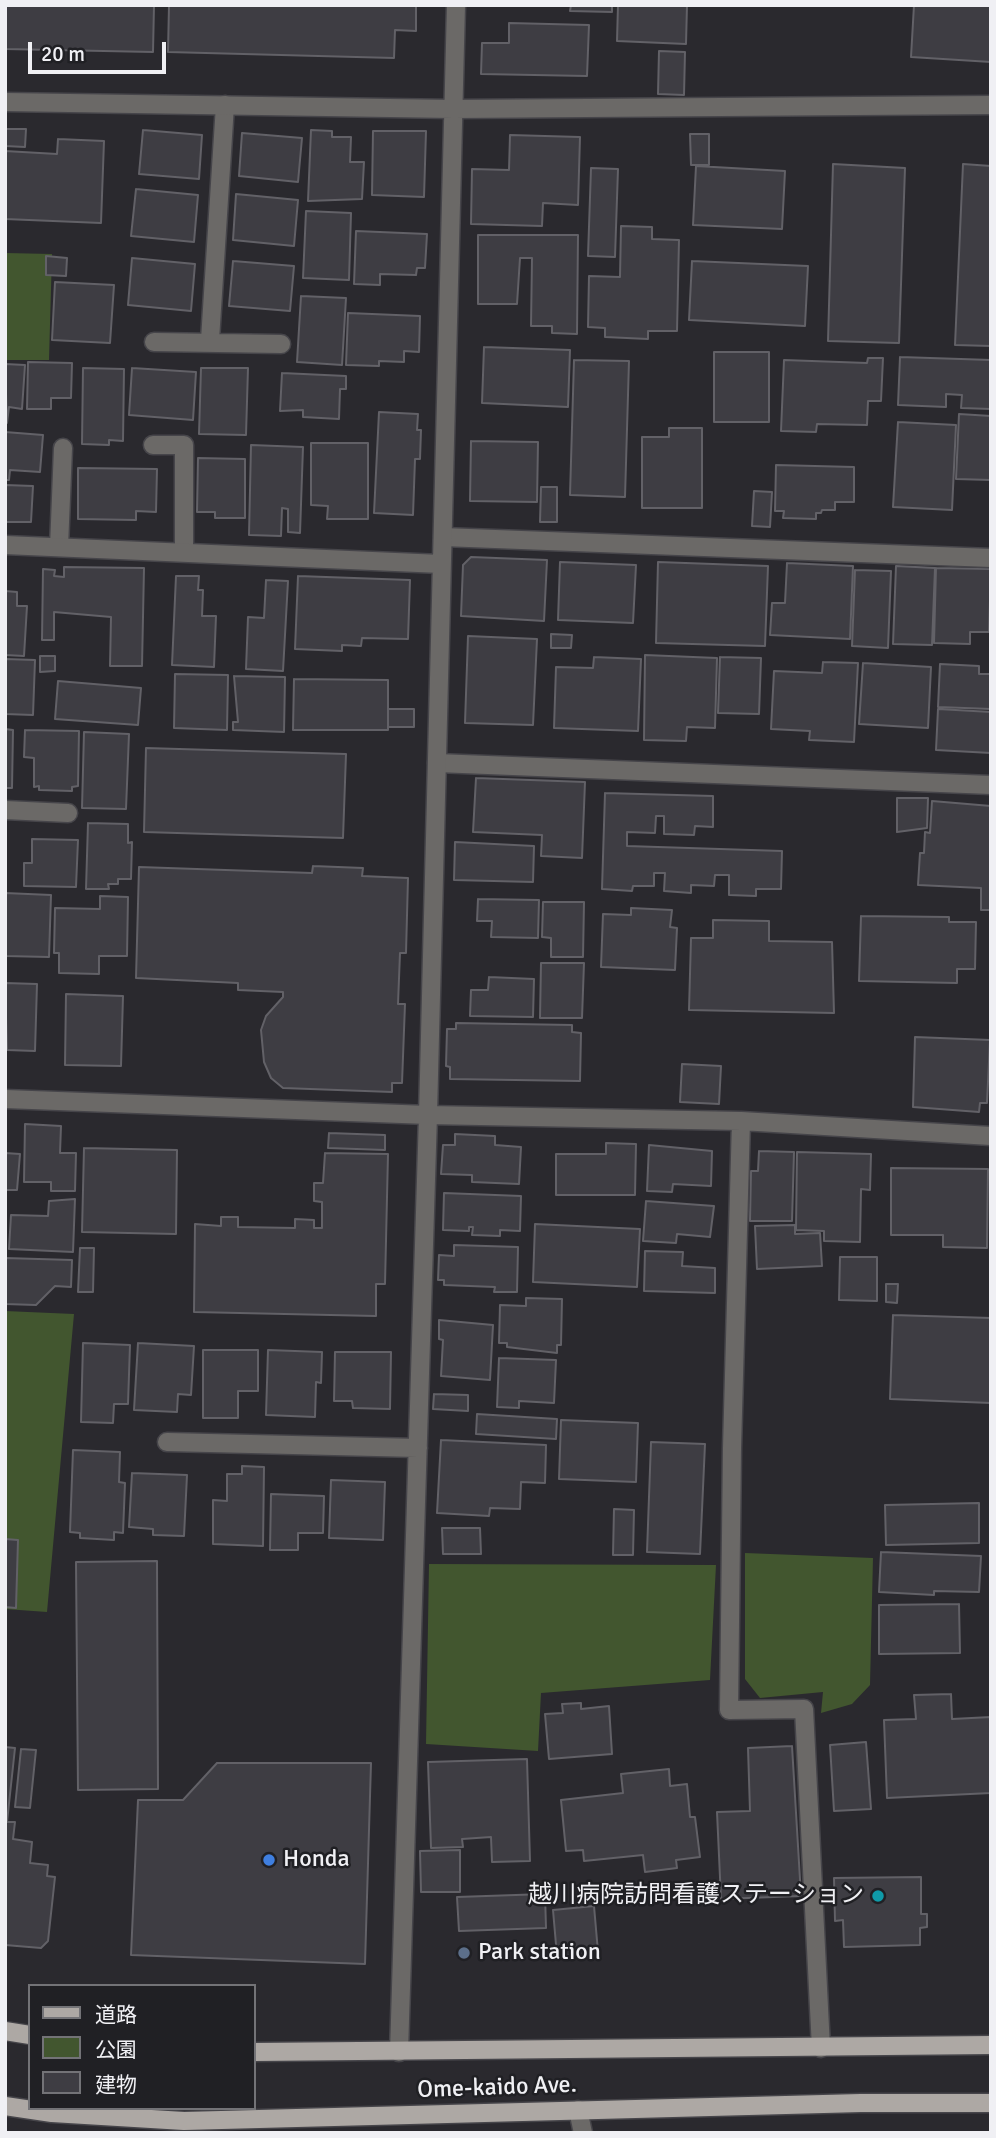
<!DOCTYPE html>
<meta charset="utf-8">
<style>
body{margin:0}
#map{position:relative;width:996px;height:2138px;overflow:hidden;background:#2a292e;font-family:Signika,"Noto Sans JP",sans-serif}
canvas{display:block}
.frame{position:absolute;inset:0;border:7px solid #f0f0f4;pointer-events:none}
.legend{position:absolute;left:28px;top:1984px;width:228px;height:126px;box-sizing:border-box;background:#202024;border:2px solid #737377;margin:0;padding:9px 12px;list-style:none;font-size:21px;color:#f0f0f4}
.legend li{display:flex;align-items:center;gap:14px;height:35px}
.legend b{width:35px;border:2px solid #737377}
.scale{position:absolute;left:28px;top:42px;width:138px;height:32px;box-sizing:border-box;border:4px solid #f0f0f4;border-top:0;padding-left:9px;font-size:21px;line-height:24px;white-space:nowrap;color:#f0f0f4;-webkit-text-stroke:5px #202024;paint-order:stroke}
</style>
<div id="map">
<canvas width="996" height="2138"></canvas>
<div class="frame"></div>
<ul class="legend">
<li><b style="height:9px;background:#ada8a4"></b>道路</li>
<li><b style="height:19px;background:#42562f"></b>公園</li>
<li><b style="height:19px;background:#3e3d43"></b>建物</li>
</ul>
<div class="scale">20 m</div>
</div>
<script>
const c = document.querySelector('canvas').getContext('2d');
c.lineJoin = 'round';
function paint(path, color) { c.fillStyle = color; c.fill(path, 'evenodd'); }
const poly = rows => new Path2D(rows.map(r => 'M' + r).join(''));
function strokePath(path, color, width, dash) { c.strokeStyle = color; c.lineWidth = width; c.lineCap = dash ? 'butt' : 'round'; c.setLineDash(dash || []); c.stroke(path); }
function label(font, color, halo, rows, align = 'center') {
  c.font = font + ' Signika,"Noto Sans JP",sans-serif'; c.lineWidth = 5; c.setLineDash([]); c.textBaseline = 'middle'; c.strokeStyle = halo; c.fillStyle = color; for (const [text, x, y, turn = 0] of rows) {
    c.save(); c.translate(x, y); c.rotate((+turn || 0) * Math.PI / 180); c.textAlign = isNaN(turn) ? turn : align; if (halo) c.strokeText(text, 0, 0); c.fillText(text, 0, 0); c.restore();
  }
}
const green = poly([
 [5,253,52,254,49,360,5,360],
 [5,1311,74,1314,47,1612,5,1609],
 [745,1553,873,1558,870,1685,852,1704,821,1713,823,1692,760,1698,745,1679],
 [429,1564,716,1565,710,1680,541,1693,538,1751,426,1744]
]);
const building = poly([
 [5,5,154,5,153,52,5,49,5,5],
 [169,5,416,5,416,31,395,30,394,58,168,52,169,5],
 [571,5,612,5,612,12,570,11,571,5],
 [618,5,687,5,686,44,617,41,618,5],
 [914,5,991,5,991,62,911,57,914,5],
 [509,23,589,25,587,76,481,74,482,43,509,43,509,23],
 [659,51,685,52,684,95,658,94,659,51],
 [5,129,26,129,25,147,5,146,5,129],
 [143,130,202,135,199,179,139,174,143,130],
 [311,130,332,131,332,137,351,137,350,162,364,162,362,199,308,201,311,130],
 [373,131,426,131,424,197,372,195,373,131],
 [242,133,302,138,298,182,239,176,242,133],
 [690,134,709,134,709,165,691,165,690,134],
 [510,135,580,137,578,205,543,203,542,226,471,224,472,169,509,170,510,135],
 [58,139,104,141,101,223,5,219,5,151,57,154,58,139],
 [833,164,905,168,899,343,828,341,833,164],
 [963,164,991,166,991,346,955,345,963,164],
 [696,166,785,171,782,229,693,225,696,166],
 [591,168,618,169,615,257,588,256,591,168],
 [136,189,198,195,194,242,131,236,136,189],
 [236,194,298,200,294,246,233,240,236,194],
 [306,211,351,213,349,280,303,278,306,211],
 [621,226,652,227,652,239,679,240,677,331,648,331,648,339,605,337,605,328,588,327,589,276,620,277,621,226],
 [356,231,427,234,425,268,417,268,416,275,380,274,380,285,354,284,356,231],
 [478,235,578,235,577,334,552,333,552,326,531,326,532,258,520,258,517,304,478,304,478,235],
 [46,256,67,258,66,276,46,275,46,256],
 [132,258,195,264,191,311,128,305,132,258],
 [233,261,294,266,290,311,229,306,233,261],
 [692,261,808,266,805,326,689,320,692,261],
 [55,282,114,285,110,343,52,340,55,282],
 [301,296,346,298,342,365,297,362,301,296],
 [348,313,420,316,419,352,404,351,404,362,379,361,379,366,346,365,348,313],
 [484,347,570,350,568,407,482,403,484,347],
 [714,352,769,352,769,422,714,422,714,352],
 [900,357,991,360,991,409,961,408,962,395,946,394,946,407,898,405,900,357],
 [868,358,883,358,881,401,868,401,867,425,817,424,816,432,781,431,784,360,867,363,868,358],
 [574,360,629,361,625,497,570,495,574,360],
 [28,362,72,363,71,398,51,398,51,409,27,409,28,362],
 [5,364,25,365,22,409,9,407,7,423,5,364],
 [83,368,124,369,123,441,109,440,109,445,82,444,83,368],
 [132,368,196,372,193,420,129,415,132,368],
 [201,368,248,368,246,435,199,434,201,368],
 [282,373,346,376,346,389,340,389,339,419,303,417,303,410,280,411,282,373],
 [379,412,418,414,417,430,421,430,420,459,415,459,413,515,374,513,379,412],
 [959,414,991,416,991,480,956,479,959,414],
 [898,422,956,425,952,510,893,507,898,422],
 [669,428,702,428,702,508,642,508,642,437,669,437,669,428],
 [5,432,43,435,40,472,10,470,9,480,5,480,5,432],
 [471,441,538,442,537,502,470,501,471,441],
 [311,443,368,443,368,519,327,519,328,506,311,505,311,443],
 [251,445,303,447,300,533,288,532,288,509,282,508,281,536,249,535,251,445],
 [198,458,245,459,245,518,215,518,215,512,197,512,198,458],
 [776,465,854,467,854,502,835,502,835,510,822,510,821,513,816,513,816,519,783,518,784,511,775,511,776,465],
 [78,468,157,469,156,512,136,511,136,520,78,519,78,468],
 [5,485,33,486,31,522,5,522,5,485],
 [541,487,557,487,557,522,540,522,541,487],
 [754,491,772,492,770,527,752,526,754,491],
 [471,557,547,560,544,621,461,616,463,565,471,557],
 [560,562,636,565,633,623,558,620,560,562],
 [658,562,768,566,765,646,656,643,658,562],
 [787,563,853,566,850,639,770,635,772,603,785,603,787,563],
 [896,566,935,568,932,645,893,644,896,566],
 [64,567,144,568,142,666,110,666,111,617,54,612,54,640,42,640,43,569,55,570,54,576,64,577,64,567],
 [936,568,991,569,989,632,970,632,970,644,934,643,936,568],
 [855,570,891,571,888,648,852,646,855,570],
 [176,576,199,576,198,590,203,590,202,616,216,616,214,667,172,665,176,576],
 [298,576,410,580,408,639,362,638,361,646,342,645,342,651,295,649,298,576],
 [266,580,288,581,283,671,246,669,248,617,264,618,266,580],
 [5,591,17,592,17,606,27,606,24,656,5,655,5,591],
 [551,634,572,635,571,648,551,648,551,634],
 [468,636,537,639,533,725,465,723,468,636],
 [645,655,717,658,715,728,687,727,686,741,644,740,645,655],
 [40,656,55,656,55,671,40,672,40,656],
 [594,657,641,659,638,731,554,728,556,667,593,668,594,657],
 [720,657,761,658,759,714,718,713,720,657],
 [5,659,35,660,33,715,5,714,5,659],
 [823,662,858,663,854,742,809,740,810,731,771,729,774,671,822,673,823,662],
 [863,663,931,667,928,728,859,724,863,663],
 [940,664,979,666,979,674,991,674,991,709,938,707,940,664],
 [175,674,228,675,227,730,174,728,175,674],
 [234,676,285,677,284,732,233,730,233,722,238,722,234,676],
 [294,679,388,680,388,730,293,730,294,679],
 [58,681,141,688,138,725,55,719,58,681],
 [388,709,414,709,414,727,388,727,388,709],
 [938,709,991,712,991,753,936,750,938,709],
 [5,729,13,730,12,788,5,788,5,729],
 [25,730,79,731,78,786,72,787,72,791,39,790,39,786,34,787,34,758,24,757,25,730],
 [84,732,129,734,126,809,82,808,84,732],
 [146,748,346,754,343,838,144,832,146,748],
 [476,778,585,782,582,858,541,856,542,835,473,832,476,778],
 [605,793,713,796,713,827,695,826,694,835,664,834,664,816,656,816,655,833,627,832,627,846,782,851,781,889,756,889,756,896,729,895,729,875,715,875,714,886,691,885,691,893,664,891,665,873,654,873,654,886,633,886,632,891,602,889,605,793],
 [897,798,928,798,927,828,897,832,897,798],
 [932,801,991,806,991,910,981,910,981,888,918,885,920,853,924,853,925,832,930,833,932,801],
 [88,823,128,824,128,843,132,842,131,879,118,879,118,884,108,884,109,889,86,889,88,823],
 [32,839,78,840,76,887,24,886,24,863,32,863,32,839],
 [455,842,534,846,533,882,454,880,455,842],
 [313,866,363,868,362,876,408,878,406,953,400,953,398,1004,405,1004,402,1083,392,1083,392,1092,283,1088,271,1078,264,1062,261,1030,266,1016,283,997,283,992,238,990,238,983,136,978,139,867,312,873,313,866],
 [5,893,51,895,49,957,5,956,5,893],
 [100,896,128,897,127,956,99,956,99,974,59,973,59,953,54,953,55,908,100,909,100,896],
 [478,899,539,900,538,938,491,937,492,921,477,921,478,899],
 [543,902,584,902,583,957,551,957,551,938,542,937,543,902],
 [631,908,672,910,670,927,677,928,675,970,601,967,603,914,631,915,631,908],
 [861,916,949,917,949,922,976,922,975,969,957,969,957,983,859,981,861,916],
 [713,920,769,921,769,941,832,942,834,1013,689,1010,691,938,713,938,713,920],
 [541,963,584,963,582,1018,540,1018,541,963],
 [489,977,534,979,533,1017,470,1016,471,990,488,990,489,977],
 [5,983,37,984,35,1051,7,1050,5,983],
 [66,994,123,996,121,1066,65,1065,66,994],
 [456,1023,572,1025,572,1032,581,1033,580,1081,450,1079,450,1067,446,1066,447,1029,456,1029,456,1023],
 [915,1037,990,1040,987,1103,980,1103,979,1112,913,1107,915,1037],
 [682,1064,721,1066,719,1104,680,1102,682,1064],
 [25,1124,61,1126,60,1153,76,1153,75,1191,51,1191,51,1182,24,1182,25,1124],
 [329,1133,385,1135,385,1150,328,1148,329,1133],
 [455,1134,495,1136,495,1145,521,1147,519,1184,472,1182,472,1175,441,1174,443,1145,455,1145,455,1134],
 [606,1143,636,1144,635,1195,556,1195,556,1154,606,1154,606,1143],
 [649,1145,712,1151,711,1186,673,1184,672,1192,647,1191,649,1145],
 [84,1148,177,1150,176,1234,82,1232,84,1148],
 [759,1151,794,1152,792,1221,750,1221,751,1171,758,1171,759,1151],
 [797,1152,871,1154,870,1190,861,1189,860,1242,824,1241,824,1231,796,1230,797,1152],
 [5,1153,20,1154,17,1190,5,1190,5,1153],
 [325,1153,388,1154,385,1284,376,1284,376,1316,194,1312,195,1224,221,1226,221,1217,238,1217,238,1227,295,1228,295,1219,314,1220,314,1228,322,1228,322,1202,314,1201,314,1183,323,1183,325,1153],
 [891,1168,988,1169,987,1248,943,1247,943,1235,891,1235,891,1168],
 [444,1193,521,1196,520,1231,500,1230,500,1236,472,1235,473,1227,469,1227,469,1231,443,1230,444,1193],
 [75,1199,73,1252,9,1249,11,1215,48,1216,49,1201,75,1199],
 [646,1201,714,1206,710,1237,677,1234,676,1243,643,1241,646,1201],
 [535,1224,640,1229,637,1287,533,1282,535,1224],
 [795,1225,795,1234,820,1233,822,1266,757,1269,755,1226,795,1225],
 [454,1245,518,1247,517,1292,494,1292,495,1287,444,1285,444,1280,438,1280,439,1255,454,1256,454,1245],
 [80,1248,94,1248,93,1292,78,1292,80,1248],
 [645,1251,683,1252,682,1266,715,1268,715,1293,644,1291,645,1251],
 [840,1257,877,1257,877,1301,839,1300,840,1257],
 [5,1258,72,1260,71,1287,55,1286,36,1305,5,1304,5,1258],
 [886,1284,898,1284,897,1303,886,1302,886,1284],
 [526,1298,562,1299,561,1345,557,1345,557,1353,507,1347,507,1343,499,1343,500,1305,526,1306,526,1298],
 [893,1315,991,1318,991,1403,890,1399,893,1315],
 [439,1320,493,1325,490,1380,441,1376,443,1340,439,1339,439,1320],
 [83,1343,130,1345,128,1404,114,1404,113,1423,81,1422,83,1343],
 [138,1343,194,1346,191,1395,178,1394,177,1412,134,1410,138,1343],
 [203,1350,258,1350,258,1391,238,1391,238,1418,203,1418,203,1350],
 [268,1350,322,1352,321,1383,316,1382,315,1417,266,1415,268,1350],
 [335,1352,391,1352,390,1409,353,1408,352,1401,334,1401,335,1352],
 [499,1358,556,1360,554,1403,519,1401,519,1408,497,1407,499,1358],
 [434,1394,468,1395,468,1411,433,1409,434,1394],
 [477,1414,557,1419,556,1439,476,1434,477,1414],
 [561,1420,638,1423,636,1482,559,1479,561,1420],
 [441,1440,546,1445,545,1483,521,1482,520,1509,490,1508,489,1516,437,1513,441,1440],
 [651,1442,705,1444,700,1554,647,1552,651,1442],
 [73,1450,120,1452,119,1482,125,1483,123,1533,114,1532,114,1540,80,1538,80,1533,70,1532,73,1450],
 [242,1466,264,1467,263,1546,213,1544,213,1500,227,1501,227,1474,242,1474,242,1466],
 [132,1473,187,1475,184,1536,153,1535,153,1529,129,1527,132,1473],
 [331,1480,385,1482,383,1540,329,1538,331,1480],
 [271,1494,324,1496,323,1533,298,1533,298,1550,270,1550,271,1494],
 [979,1503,979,1543,886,1545,885,1505,979,1503],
 [614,1509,634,1510,633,1555,613,1555,614,1509],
 [442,1528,480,1528,481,1554,443,1554,442,1528],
 [5,1539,18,1540,16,1608,5,1607,5,1539],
 [881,1552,981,1556,979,1592,934,1591,934,1595,879,1592,881,1552],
 [157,1561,158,1789,78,1790,76,1562,157,1561],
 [959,1604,960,1653,879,1654,879,1605,959,1604],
 [951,1694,952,1719,991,1717,991,1793,887,1798,884,1720,916,1719,914,1695,951,1694],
 [581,1703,581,1709,609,1706,612,1754,549,1759,545,1714,563,1713,562,1704,581,1703],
 [866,1742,871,1809,834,1811,830,1745,866,1742],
 [792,1746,801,1896,721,1899,717,1812,750,1811,748,1748,792,1746],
 [5,1747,15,1748,7,1822,15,1822,13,1839,32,1842,30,1863,48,1865,47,1876,55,1877,48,1941,41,1948,5,1945,5,1747],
 [21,1749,36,1750,30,1808,15,1807,21,1749],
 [527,1759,530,1861,492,1862,491,1837,462,1839,463,1847,431,1848,428,1762,527,1759],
 [217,1763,371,1763,365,1964,131,1955,138,1800,183,1800,217,1763],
 [669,1769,670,1786,687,1784,690,1817,695,1817,700,1857,676,1860,677,1868,645,1872,643,1855,584,1861,583,1850,566,1851,561,1800,623,1793,621,1774,669,1769],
 [460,1850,460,1892,421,1892,420,1851,460,1850],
 [921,1877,921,1914,927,1914,927,1927,920,1928,920,1945,844,1947,843,1920,835,1921,834,1878,921,1877],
 [545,1894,546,1928,459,1931,457,1897,545,1894],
 [594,1906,598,1952,557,1956,553,1910,594,1906]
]);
const lane = poly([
 [210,340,225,105],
 [154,342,281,344],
 [153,445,184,445,184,552],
 [443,537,991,558],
 [59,547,63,448],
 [437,763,991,785],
 [5,810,68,813]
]);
const street = poly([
 [5,102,453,109,991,105],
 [5,545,441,564],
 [5,1099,428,1115,741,1121,991,1136],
 [741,1121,732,1448,729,1710,804,1709,821,2048],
 [167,1442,418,1448],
 [399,2052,428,1115,456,5],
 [578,2110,583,2133]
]);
const primary = poly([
 [5,2031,30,2035],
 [254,2052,991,2045],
 [5,2106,52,2113,184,2121,861,2103,991,2103]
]);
const markers = [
 [269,1860,7,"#3f7fe0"],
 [878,1896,7,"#0f9aa8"],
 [464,1953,7,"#5c6f8a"]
];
const poiNames = [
 ["Honda",283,1860],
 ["越川病院訪問看護ステーション",864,1896,"right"],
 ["Park station",478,1953]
];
const streetNames = [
 ["Ome-kaido Ave.",497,2088,-2]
];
paint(green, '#42562f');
paint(building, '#3e3d43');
strokePath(building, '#626167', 2);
strokePath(lane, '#46454a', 21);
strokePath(street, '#46454a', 21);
strokePath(primary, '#46454a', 21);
strokePath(lane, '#6b6967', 18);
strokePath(street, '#6b6967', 18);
strokePath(primary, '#ada8a4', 18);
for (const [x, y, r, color] of markers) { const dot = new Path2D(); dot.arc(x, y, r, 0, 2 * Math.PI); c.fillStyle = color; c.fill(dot); strokePath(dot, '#202024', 2.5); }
label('24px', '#f0f0f4', '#202024', poiNames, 'left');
label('24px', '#f0f0f4', '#202024', streetNames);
</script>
